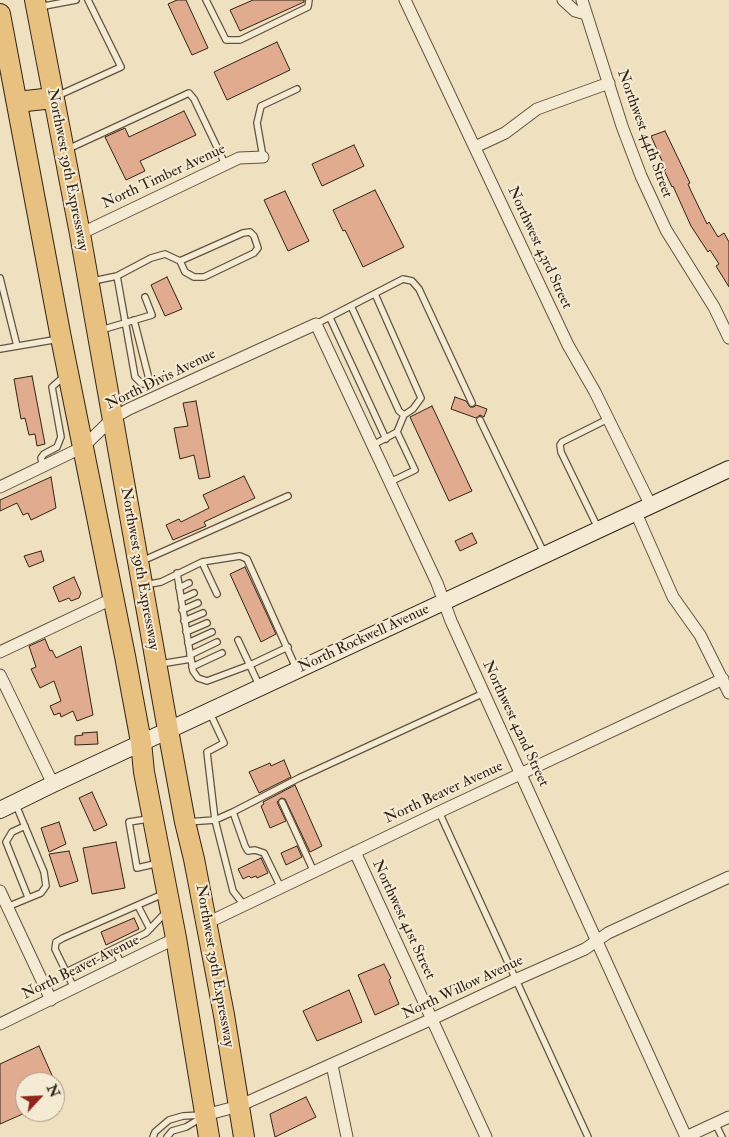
<!DOCTYPE html>
<style>
body{margin:0}
#map{position:relative;width:729px;height:1137px;overflow:hidden;background:#efe0bf;font-family:"IM FELL Double Pica",serif}
canvas{display:block}
.north{position:absolute;left:15px;top:1072px;width:50px;height:50px;box-sizing:border-box;background:#f5ebd5;border:1px solid #a79b88;border-radius:50%;rotate:65deg;font-size:14px;font-weight:700;line-height:20px;text-align:center;color:#322315}
.north::after{content:'';display:block;margin:auto;width:18px;height:22px;background:#8f2418;clip-path:polygon(50% 0,100% 100%,50% 72%,0 100%)}
</style>
<div id="map">
<canvas width="729" height="1137"></canvas>
<div class="north">N</div>
</div>
<script>
const c = document.querySelector('canvas').getContext('2d');
c.lineJoin = 'round';
function paint(path, color) { c.fillStyle = color; c.fill(path, 'evenodd'); }
const poly = rows => new Path2D(rows.map(r => 'M' + r).join(''));
function strokePath(path, color, width, dash) { c.strokeStyle = color; c.lineWidth = width; c.lineCap = dash ? 'butt' : 'round'; c.setLineDash(dash || []); c.stroke(path); }
function label(font, color, halo, rows, align = 'center') {
  c.font = font + ' "IM FELL Double Pica",serif'; c.lineWidth = 4; c.setLineDash([]); c.textBaseline = 'middle'; c.strokeStyle = halo; c.fillStyle = color; for (const [text, x, y, turn = 0] of rows) {
    c.save(); c.translate(x, y); c.rotate((+turn || 0) * Math.PI / 180); c.textAlign = isNaN(turn) ? turn : align; if (halo) c.strokeText(text, 0, 0); c.fillText(text, 0, 0); c.restore();
  }
}
const building = poly([
 [177,0,186,0,208,48,192,55,168,4,177,0],
 [253,0,304,0,304,2,240,31,230,10,253,0],
 [277,42,290,70,227,100,214,72,277,42],
 [184,111,196,135,140,161,145,171,126,180,105,137,125,128,129,137,184,111],
 [665,131,690,183,688,184,691,191,707,224,709,222,718,237,724,233,729,242,729,287,716,266,719,264,710,250,708,252,691,226,673,186,672,187,664,170,666,169,663,163,651,136,665,131],
 [354,145,364,166,322,186,312,164,354,145],
 [375,190,404,247,363,267,345,230,343,231,333,210,375,190],
 [285,191,309,241,288,251,264,200,285,191],
 [167,277,182,309,165,316,151,285,167,277],
 [32,376,45,444,37,446,35,434,29,435,25,418,21,419,14,379,32,376],
 [455,397,466,401,470,407,474,407,476,405,487,409,484,417,480,415,476,418,451,409,455,397],
 [196,401,210,477,199,479,194,455,180,459,174,428,188,426,183,403,196,401],
 [432,406,472,491,449,501,410,417,432,406],
 [244,476,255,498,204,522,206,526,173,540,166,525,179,519,181,522,209,508,203,495,244,476],
 [51,477,56,508,31,520,28,513,23,515,17,503,0,511,0,500,51,477],
 [472,533,477,543,460,551,455,541,472,533],
 [41,551,44,561,29,567,24,556,41,551],
 [245,567,276,634,261,642,230,574,245,567],
 [74,577,81,593,79,598,71,601,69,598,59,602,53,587,74,577],
 [45,639,50,651,52,650,56,658,81,646,93,715,77,721,73,711,61,717,60,713,54,715,50,706,61,701,54,681,40,688,31,669,36,667,29,646,45,639],
 [97,732,98,744,75,745,75,736,83,735,82,733,97,732],
 [284,760,291,777,259,793,249,772,270,763,271,766,284,760],
 [295,785,322,846,310,852,285,799,281,798,277,802,286,821,270,828,261,806,264,804,263,802,295,785],
 [92,792,107,825,94,831,79,798,92,792],
 [59,822,66,844,49,852,41,828,59,822],
 [116,842,125,888,92,894,83,848,116,842],
 [297,846,302,857,286,865,281,853,297,846],
 [69,851,78,881,60,887,49,854,69,851],
 [261,858,268,873,257,878,256,876,251,878,249,876,243,879,238,869,261,858],
 [134,918,139,929,106,945,101,932,134,918],
 [384,964,391,978,389,980,399,1004,375,1015,358,975,384,964],
 [349,990,362,1022,317,1041,303,1011,349,990],
 [39,1046,55,1082,25,1082,25,1113,0,1124,0,1064,39,1046],
 [306,1097,316,1117,275,1137,270,1114,306,1097]
]);
const service = poly([
 [206,0,226,40,240,40,308,7,309,0],
 [39,7,76,0],
 [57,96,121,67,88,0],
 [68,149,189,93,194,99,225,164],
 [263,157,257,123,261,106,297,89],
 [117,276,151,258,165,254,180,261,243,233,250,232,254,236,258,248,254,253,204,277,194,277,185,272,180,261],
 [0,278,17,346],
 [93,281,117,276,135,377,142,384,146,383,149,379,134,320],
 [351,306,399,411,404,415],
 [330,318,386,439],
 [316,324,403,279,412,281,419,289,472,403],
 [101,330,152,315,145,297],
 [0,349,59,339],
 [480,420,544,553],
 [373,445,397,432,404,415,413,409,421,398,375,294],
 [43,466,41,458,44,454,57,447,61,437,52,387,60,380,67,379],
 [390,482,415,470,397,432],
 [598,528,561,452,560,445,562,442,608,419],
 [142,561,288,496],
 [202,562,217,594],
 [144,585,161,582,202,562,240,556,247,559,296,668],
 [179,588,189,583],
 [181,599,194,593],
 [182,610,198,603],
 [184,621,203,613],
 [186,632,207,623],
 [238,640,259,685],
 [188,643,212,632],
 [190,655,217,642],
 [191,659,193,671,198,678,207,681,250,665,288,647],
 [160,664,191,659,177,573],
 [192,667,222,653],
 [210,713,224,743,207,752,215,820,233,891,244,905],
 [282,802,314,872],
 [233,812,245,846,248,851,255,850,264,853,281,888],
 [439,812,588,1137],
 [148,819,129,822,137,868,159,863],
 [187,822,215,820,233,812,299,778,484,693],
 [25,826,12,832,6,842,28,897],
 [138,906,150,929],
 [7,907,41,893,46,886,44,872,16,805],
 [114,949,122,965],
 [66,972,146,933,166,912],
 [74,988,55,949,56,942,63,938,163,894],
 [715,1123,722,1137],
 [153,1137,155,1132,169,1120,183,1116,201,1115],
 [167,1137,172,1131,186,1127,201,1118]
]);
const minor = poly([
 [405,0,568,345,595,392,651,506],
 [563,0,575,11,586,14],
 [582,0,622,126,641,176,666,230,714,307,729,338],
 [475,147,505,133,537,109,609,83],
 [80,234,239,158,263,157],
 [0,487,83,447,113,418,129,409,316,324,437,583,451,621,686,1137,729,1117],
 [636,513,673,597,700,635,729,693],
 [0,652,114,598],
 [0,675,53,784],
 [355,852,486,1137],
 [0,891,51,1000],
 [207,923,439,812,723,679],
 [0,1024,176,938],
 [332,1065,347,1137],
 [205,1115,239,1106,432,1019,515,980,585,949,608,933,729,877]
]);
const secondary = poly([
 [0,810,53,784,729,469]
]);
const trunk = poly([
 [35,0,80,234,168,730,185,822,194,859,224,1015,244,1137],
 [0,14,61,338,125,656,141,742,144,772,176,938,209,1137],
 [17,102,53,98]
]);
const streetNames = [
 ["Northwest 44th Street",644,134,70],
 ["Northwest 39th Expressway",67,170,79],
 ["North Timber Avenue",164,177,-25],
 ["Northwest 43rd Street",539,248,65],
 ["North Divis Avenue",161,380,-26],
 ["Northwest 39th Expressway",139,569,80],
 ["North Rockwell Avenue",364,639,-25],
 ["Northwest 42nd Street",515,724,65],
 ["North Beaver Avenue",444,793,-25],
 ["Northwest 41st Street",403,920,65],
 ["Northwest 39th Expressway",214,966,80],
 ["North Beaver Avenue",81,968,-26],
 ["North Willow Avenue",463,988,-25]
];
paint(building, '#e0ab8e');
strokePath(building, '#322315', 1);
strokePath(service, '#615240', 8);
strokePath(minor, '#615240', 13);
strokePath(secondary, '#322315', 18);
strokePath(trunk, '#322315', 22);
strokePath(service, '#f5ebd5', 5.5);
strokePath(minor, '#f5ebd5', 11);
strokePath(secondary, '#f5ebd5', 16);
strokePath(trunk, '#e8c080', 20);
label('15px', '#322315', '#f5ebd5', streetNames);
</script>
